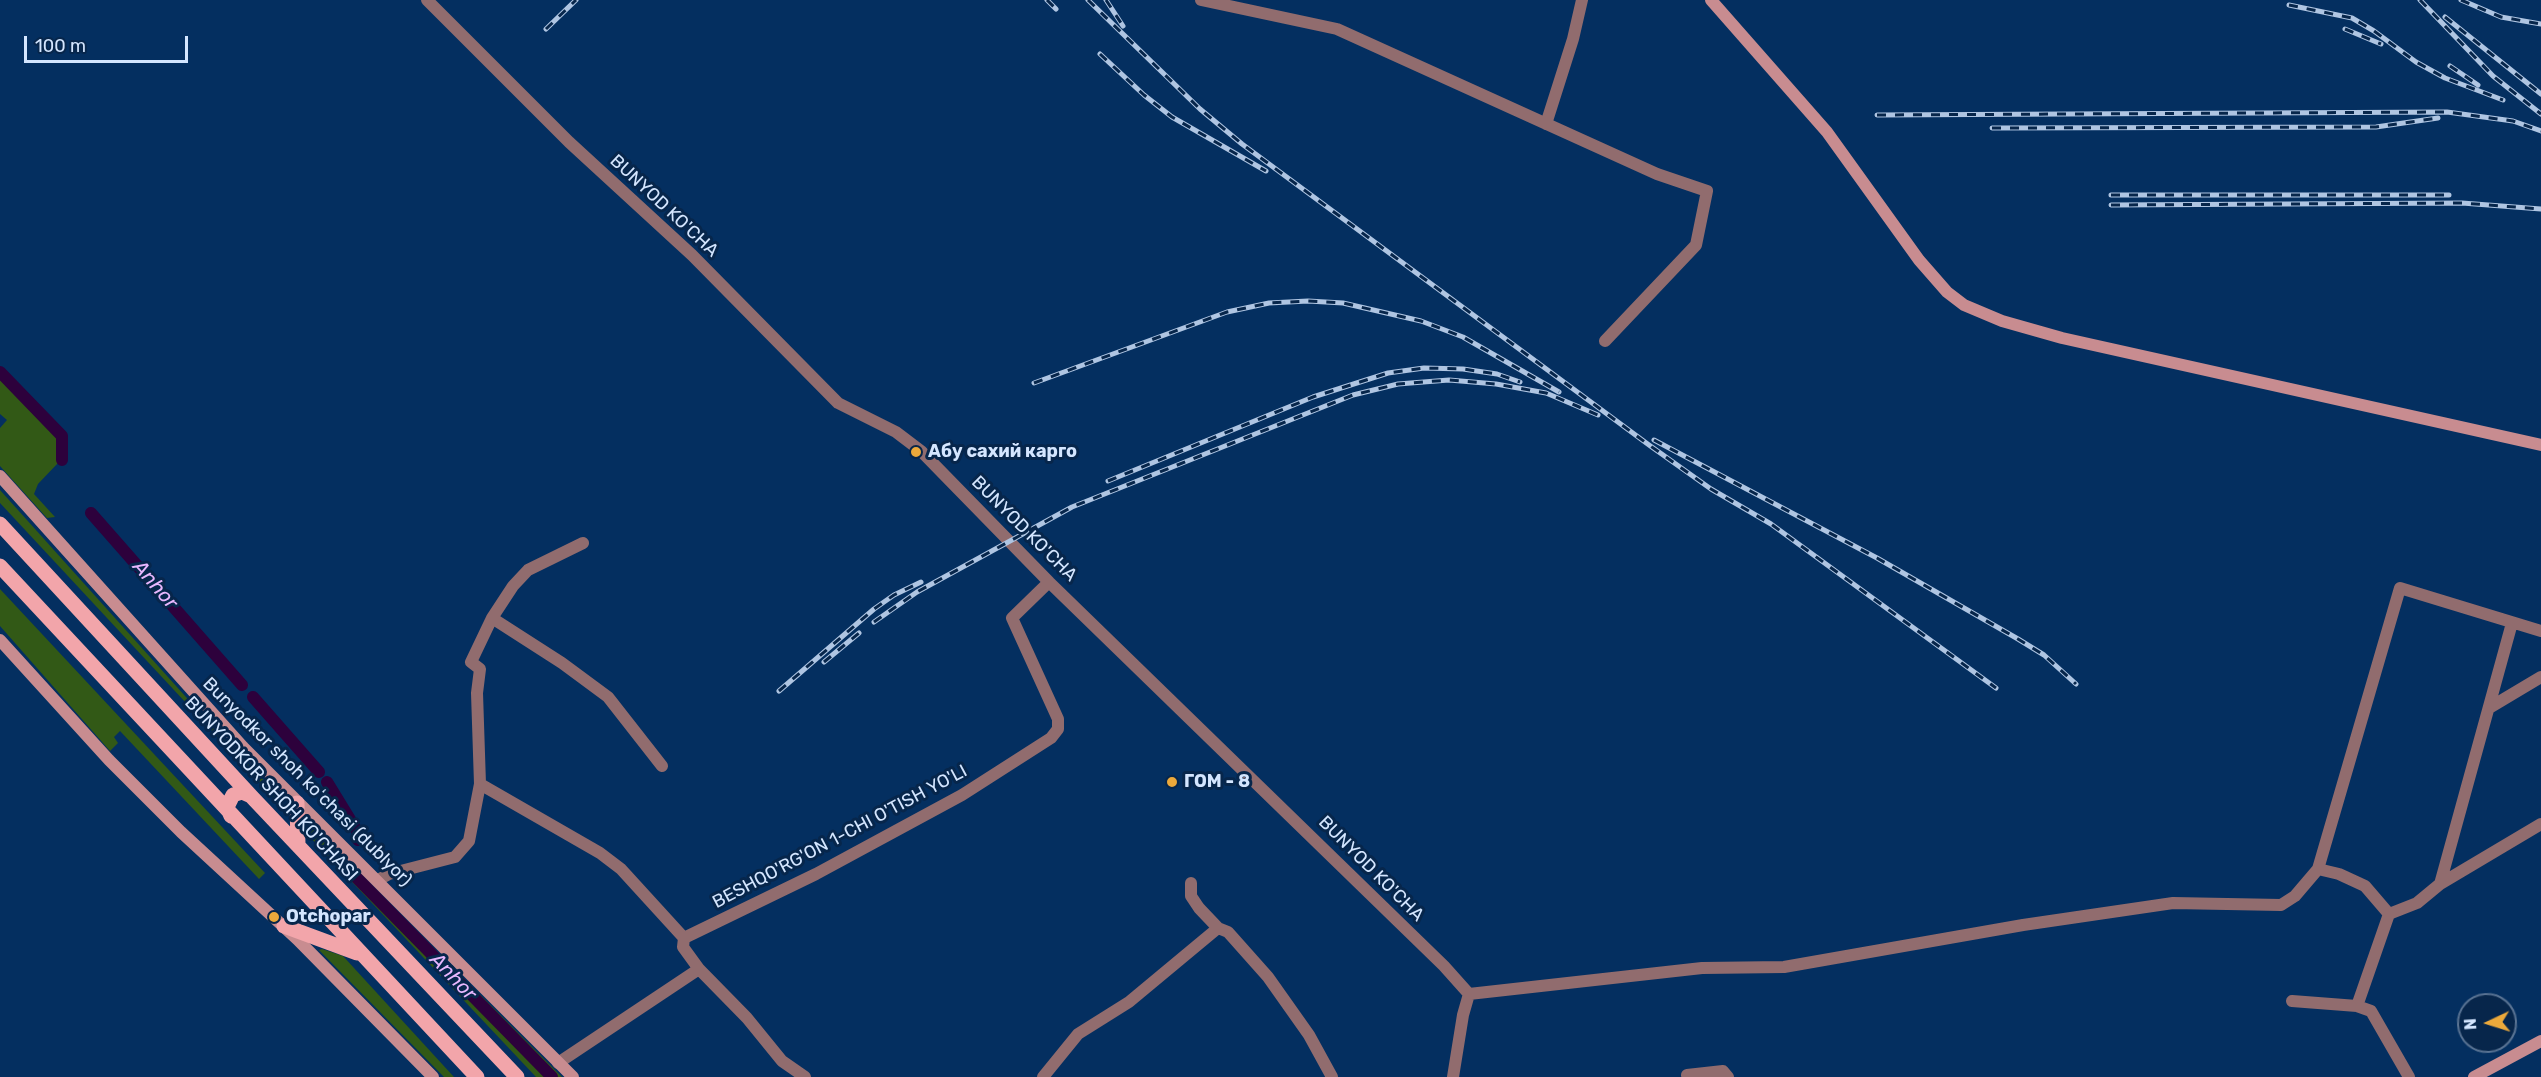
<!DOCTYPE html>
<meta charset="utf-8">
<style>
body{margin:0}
#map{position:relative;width:2541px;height:1077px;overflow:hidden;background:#042f60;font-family:Rubik,sans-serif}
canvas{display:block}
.north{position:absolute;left:2457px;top:993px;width:60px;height:60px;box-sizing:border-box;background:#07264b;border:2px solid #597393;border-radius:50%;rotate:266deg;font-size:16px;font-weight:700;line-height:24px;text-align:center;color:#d4e6ff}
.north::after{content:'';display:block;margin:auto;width:21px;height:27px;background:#eca93b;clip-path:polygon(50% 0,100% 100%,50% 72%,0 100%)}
.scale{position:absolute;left:24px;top:36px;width:164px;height:27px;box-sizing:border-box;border:3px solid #d4e6ff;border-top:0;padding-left:8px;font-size:18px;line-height:21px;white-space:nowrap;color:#d4e6ff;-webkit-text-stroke:4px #07264b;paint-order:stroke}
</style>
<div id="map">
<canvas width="2541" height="1077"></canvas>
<div class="north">N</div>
<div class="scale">100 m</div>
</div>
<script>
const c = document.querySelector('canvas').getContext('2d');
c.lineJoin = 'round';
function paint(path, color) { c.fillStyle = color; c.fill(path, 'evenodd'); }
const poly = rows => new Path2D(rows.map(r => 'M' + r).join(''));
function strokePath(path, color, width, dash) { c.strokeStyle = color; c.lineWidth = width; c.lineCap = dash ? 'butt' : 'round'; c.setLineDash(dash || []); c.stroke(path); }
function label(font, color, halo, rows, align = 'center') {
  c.font = font + ' Rubik,sans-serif'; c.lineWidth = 6; c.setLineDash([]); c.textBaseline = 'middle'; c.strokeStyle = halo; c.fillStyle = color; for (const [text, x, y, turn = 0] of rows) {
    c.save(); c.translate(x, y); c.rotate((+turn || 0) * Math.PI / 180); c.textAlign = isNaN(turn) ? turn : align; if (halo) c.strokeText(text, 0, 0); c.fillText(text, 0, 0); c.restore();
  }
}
const green = poly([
 [0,378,57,438,58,463,38,484,34,494,55,517,47,518,0,466,0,428,7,420,0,414],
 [0,490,212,726,273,790,294,819,0,503],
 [0,589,265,873,259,879,120,731,114,737,118,743,110,751,0,626],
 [306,820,551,1066,562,1077,536,1077,306,833],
 [322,949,343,956,454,1077,444,1077,319,950]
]);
const canal = poly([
 [0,372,62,436,62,460],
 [91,513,242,685],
 [253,697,319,772],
 [327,782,357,831,358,840],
 [355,876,552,1077]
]);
const street = poly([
 [427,0,569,142,692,255,838,403,896,432,921,451,1049,582,1444,966,1469,994,1463,1015,1453,1077],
 [1201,0,1337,29,1657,174,1707,191,1696,245,1605,341],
 [1546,124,1573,39,1582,0],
 [492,618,562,663,608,697,662,766],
 [2489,708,2541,677],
 [480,784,600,853,621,869,684,938,683,947,699,969,747,1018,782,1061,805,1077],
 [2318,869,2339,874,2365,886,2389,914],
 [378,880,389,874,455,857,469,841,480,784,477,693,480,669,471,662,492,618,513,586,528,570,583,543],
 [1191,883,1191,896,1199,908,1218,928,1228,932,1268,977,1309,1035,1332,1077],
 [2440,884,2512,623],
 [2389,914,2417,903,2440,884,2541,824],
 [684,938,816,874,962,795,1051,738,1058,729,1058,719,1012,618,1049,582],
 [1469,994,1702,968,1784,967,2023,925,2173,903,2281,905,2295,896,2318,869,2400,588,2541,631],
 [2292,1001,2357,1006,2371,1011,2409,1077],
 [2357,1006,2389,914],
 [558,1063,699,969],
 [1687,1075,1723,1071,1728,1077],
 [1043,1077,1078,1034,1129,1002,1218,928]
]);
const secondary = poly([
 [1711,0,1827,132,1919,260,1947,292,1964,305,2002,321,2062,338,2541,445],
 [0,476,243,747,573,1077],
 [0,640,109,760,181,832,297,939,433,1077],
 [2474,1077,2541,1041]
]);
const primary = poly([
 [0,524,251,796,517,1077],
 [0,566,477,1077],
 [297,803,298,845],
 [231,816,227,807,233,795,242,792,251,796],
 [284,926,357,953]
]);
const rail = poly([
 [1047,0,1056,9],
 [1088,0,1200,109,1242,144,1649,445,1711,489,1771,524,1996,688],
 [1106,0,1123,26],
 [2420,0,2493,76,2541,114],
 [2461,0,2501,17,2541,24],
 [2289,5,2352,18,2374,31,2416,62,2445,78,2503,100],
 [2445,17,2541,94],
 [546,29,576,0],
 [2345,29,2381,44],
 [1100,54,1144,95,1172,117,1266,171],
 [2450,66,2478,85],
 [1877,115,2447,112,2513,121,2541,131],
 [1992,128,2376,127,2438,118],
 [2111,195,2449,195],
 [2111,205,2462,203,2541,209],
 [1034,383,1227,312,1269,303,1308,301,1343,303,1421,321,1463,337,1559,392],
 [1654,440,1877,558,2018,639,2044,655,2076,684],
 [1108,481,1313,397,1388,373,1424,368,1463,369,1497,374,1520,382],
 [874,622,917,592,1072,507,1353,395,1398,384,1449,380,1496,384,1546,393,1598,415],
 [824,662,859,633],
 [779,691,874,609,894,595,921,582]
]);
const markers = [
 [916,452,6,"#eca93b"],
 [1172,782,6,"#eca93b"],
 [274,917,6,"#eca93b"]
];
const streetNames = [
 ["BUNYOD KO'CHA",664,206,43],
 ["BUNYOD KO'CHA",1024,529,45],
 ["Bunyodkor shoh koʻchasi (dublyor)",307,782,45],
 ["BUNYODKOR SHOH KO'CHASI",271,789,47],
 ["BESHQO'RG'ON 1-CHI O'TISH YO'LI",840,837,-28],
 ["BUNYOD KO'CHA",1371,869,45]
];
const poiNames = [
 ["Абу сахий карго",928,452],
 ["ГОМ - 8",1184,782],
 ["Otchopar",286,917]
];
const waterNames = [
 ["Anhor",155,585,49],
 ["Anhor",453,977,46]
];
paint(green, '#325916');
strokePath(canal, '#2d013c', 12);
strokePath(street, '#916c6e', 12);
strokePath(secondary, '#c88c90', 12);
strokePath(primary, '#f2a5aa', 15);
strokePath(rail, '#afc5e2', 5);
strokePath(rail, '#07264b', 3, [9]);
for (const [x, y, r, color] of markers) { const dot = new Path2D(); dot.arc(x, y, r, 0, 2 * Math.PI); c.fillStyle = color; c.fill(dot); strokePath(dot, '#07264b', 2); }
label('18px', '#d4e6ff', '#07264b', streetNames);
label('bold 18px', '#d4e6ff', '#07264b', poiNames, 'left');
label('italic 20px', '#e8b7fe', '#07264b', waterNames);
</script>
